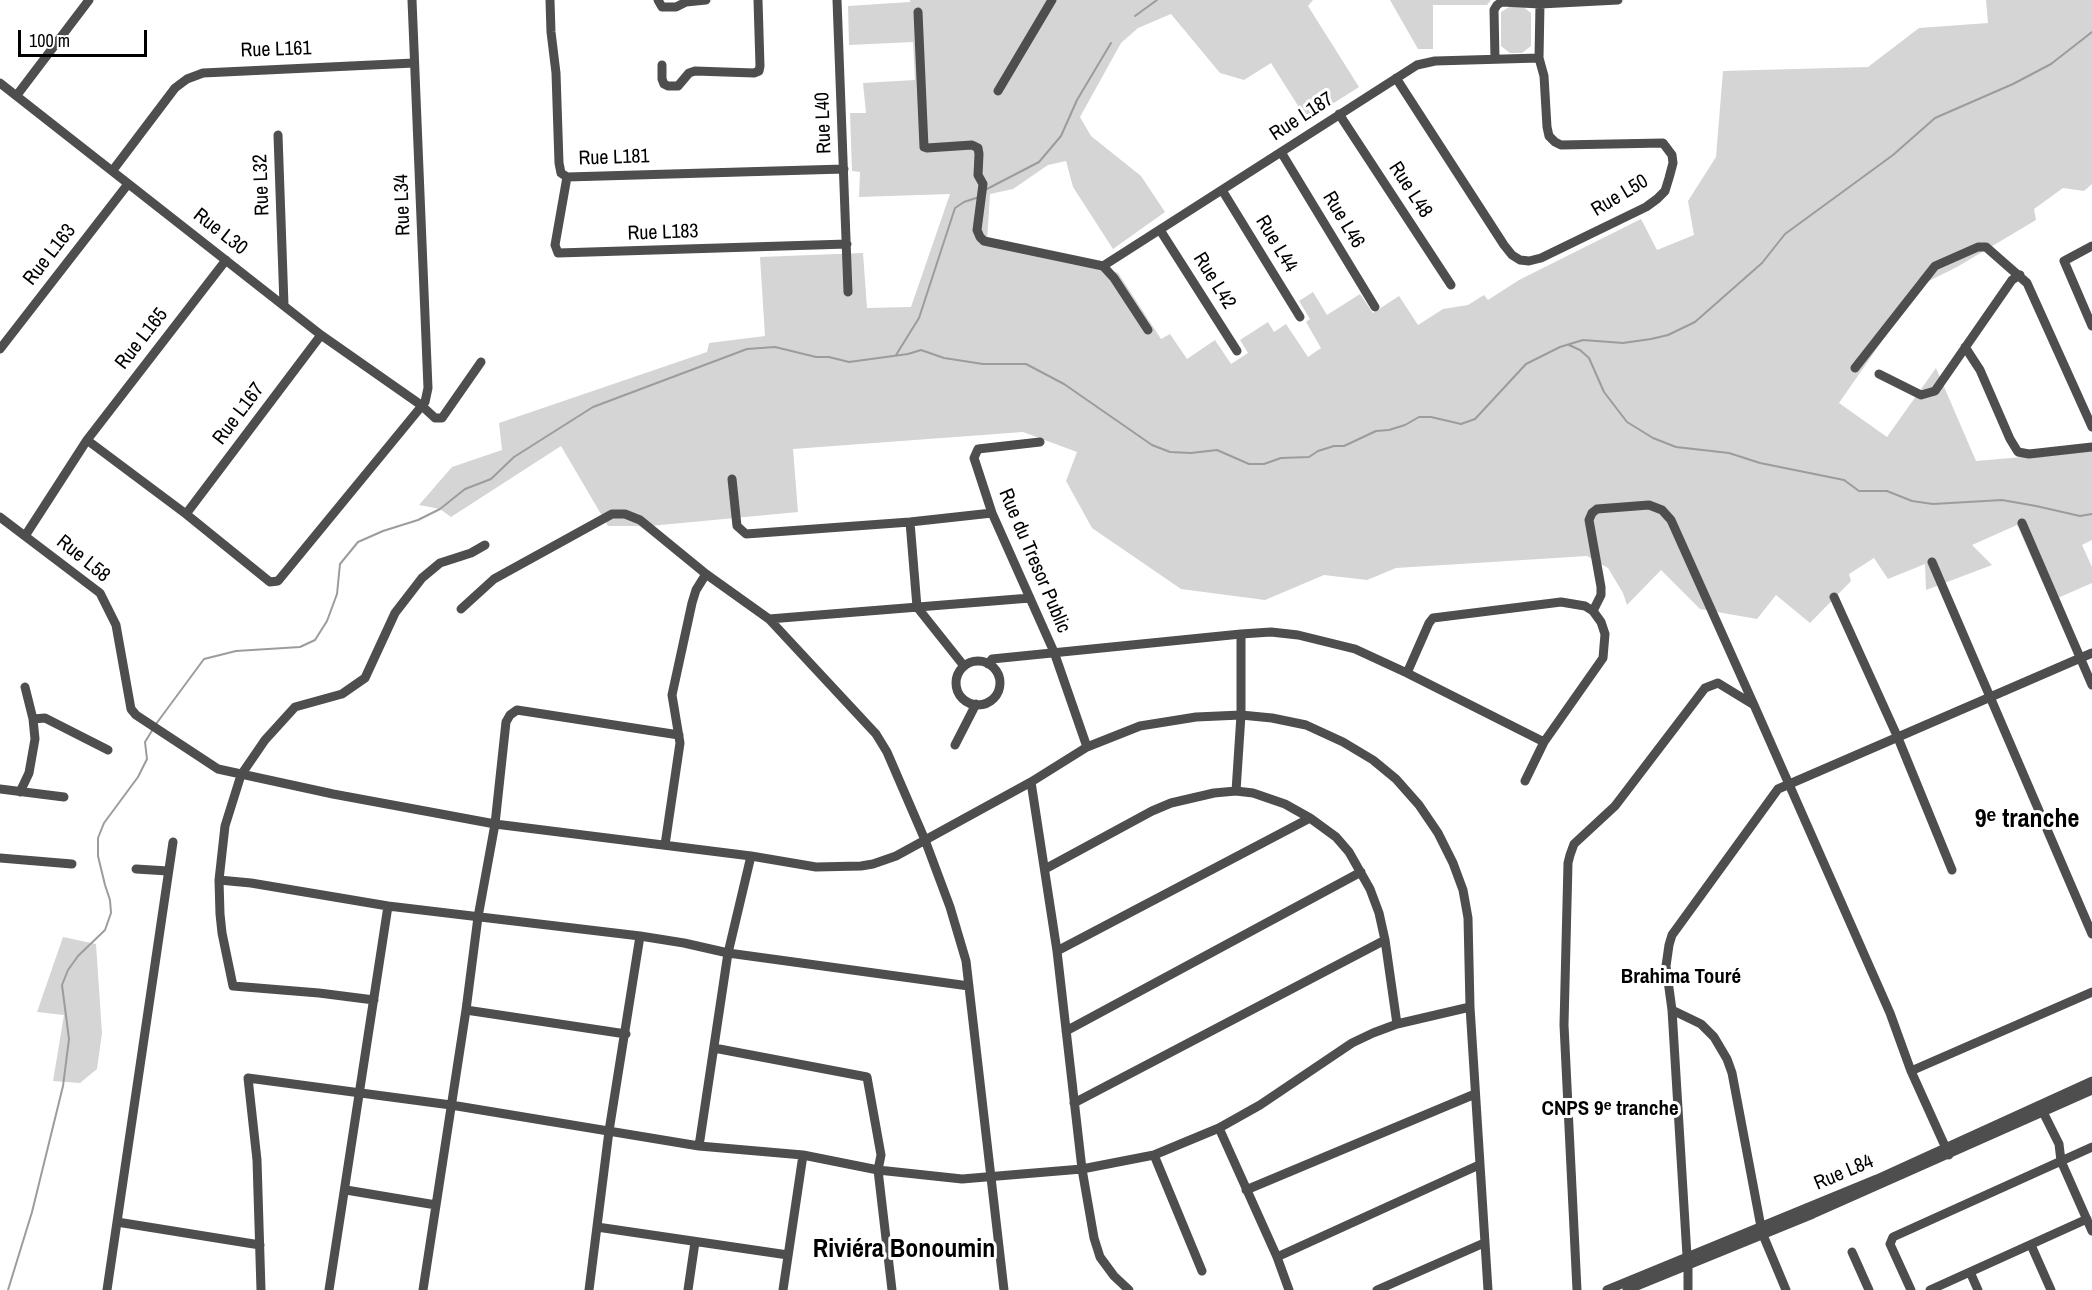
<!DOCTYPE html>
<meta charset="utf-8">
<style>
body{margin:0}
#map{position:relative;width:2092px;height:1290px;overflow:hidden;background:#fff;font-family:"Archivo Narrow",sans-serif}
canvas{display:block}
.scale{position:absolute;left:18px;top:30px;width:129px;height:27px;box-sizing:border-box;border:3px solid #000;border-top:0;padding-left:8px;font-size:18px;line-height:21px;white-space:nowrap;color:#000;-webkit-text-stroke:4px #fff;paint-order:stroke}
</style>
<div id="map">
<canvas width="2092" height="1290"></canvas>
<div class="scale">100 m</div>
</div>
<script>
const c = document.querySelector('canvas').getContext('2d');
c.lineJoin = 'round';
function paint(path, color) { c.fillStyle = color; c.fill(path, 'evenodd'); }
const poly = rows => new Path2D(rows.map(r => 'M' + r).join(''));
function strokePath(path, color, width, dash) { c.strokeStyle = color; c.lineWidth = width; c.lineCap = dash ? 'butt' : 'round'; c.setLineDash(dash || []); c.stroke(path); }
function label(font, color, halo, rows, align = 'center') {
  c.font = font + ' "Archivo Narrow",sans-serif'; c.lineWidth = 6; c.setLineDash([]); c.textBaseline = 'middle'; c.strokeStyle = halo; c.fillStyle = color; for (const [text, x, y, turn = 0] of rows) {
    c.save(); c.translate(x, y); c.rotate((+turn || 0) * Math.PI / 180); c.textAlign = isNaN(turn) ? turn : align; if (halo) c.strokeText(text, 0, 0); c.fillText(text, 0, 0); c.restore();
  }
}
const green = poly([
 [910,0,1313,0,1308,6,1359,87,1307,120,1271,63,1244,80,1220,73,1171,14,1138,28,1121,43,1080,117,1091,136,1141,176,1165,212,1113,249,1073,187,1066,161,1048,165,1013,189,990,194,987,241,1094,264,1118,273,1161,339,1170,334,1187,359,1215,340,1231,364,1248,353,1240,340,1268,322,1274,332,1286,324,1308,357,1321,348,1306,322,1310,319,1299,301,1313,292,1327,315,1360,294,1373,313,1399,296,1418,325,1443,309,1468,305,1484,295,1488,300,1519,280,1641,219,1657,250,1694,235,1688,201,1716,157,1723,71,1868,67,1919,28,1988,23,1986,0,2092,0,2092,184,2084,191,2063,188,2034,209,2036,220,1957,267,1921,285,1839,403,1887,437,1936,368,1976,461,2092,451,2092,540,2082,545,2092,567,2092,583,2051,601,2017,525,1972,545,1992,565,1926,590,1925,564,1888,579,1874,558,1849,574,1851,581,1810,623,1776,595,1757,619,1700,609,1661,570,1627,605,1623,593,1608,568,1587,556,1396,568,1367,580,1324,575,1265,600,1181,589,1092,528,1066,481,1077,452,1023,432,793,449,798,512,650,526,608,526,561,446,451,517,440,509,419,505,452,467,502,450,499,423,707,352,709,343,765,336,760,257,863,253,867,308,911,307,950,194,859,197,860,172,852,171,850,113,866,113,863,83,915,80,913,42,849,45,848,6,910,2],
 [1390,0,1491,0,1487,5,1433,5,1433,49,1418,49],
 [1511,6,1522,6,1531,13,1531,46,1522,53,1510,53,1501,46,1501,12],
 [63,937,96,944,102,1033,97,1069,80,1083,53,1081,64,1015,37,1012]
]);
const stream = poly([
 [1135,16,1157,0],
 [985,190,1039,162,1061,136,1077,100,1111,43],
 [1569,345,1580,350,1589,358,1604,392,1627,422,1653,438,1676,447,1729,453,1760,463,1844,480,1859,491,1887,491,1912,501,1933,504,2002,500,2036,506,2080,516,2092,514],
 [896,355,919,318,955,208,964,202,979,197],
 [156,724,204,659,236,651,300,647,315,640,327,621,337,594,340,564,358,542,383,531,418,520,440,509,465,489,491,479,514,457,593,407,747,349,775,347,816,357,829,357,849,362,908,354,921,350,944,358,983,364,1026,364,1064,384,1152,445,1170,452,1191,453,1217,450,1249,464,1264,464,1281,458,1309,457,1318,451,1334,446,1344,446,1376,431,1389,430,1405,425,1419,417,1431,417,1461,424,1475,419,1526,364,1560,347,1583,340,1623,343,1651,339,1668,335,1695,322,1762,263,1785,234,1893,155,1935,118,2013,84,2051,64,2092,32],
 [8,1290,32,1212,63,1086,69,1039,62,985,68,970,78,956,105,930,111,913,110,900,105,885,98,856,98,838,104,823,138,777,147,759,145,742,153,729]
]);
const minor = poly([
 [550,0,551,32,556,73,559,163,561,173,567,177,844,169],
 [658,0,662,7,676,7,686,2,706,0],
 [837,0,848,292],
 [1502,2,1540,4,1618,0],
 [918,12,924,147,927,148,972,145,978,148,979,154,978,175,983,184,977,230,980,237,984,241,1103,266,1114,278,1148,330],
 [1495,59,1494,10,1497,5,1502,2],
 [662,65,662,79,664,84,668,86,678,86,689,73,695,71,754,73,759,71,760,66,758,0],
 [1396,78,1504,245,1512,255,1520,260,1529,261,1541,258,1646,207,1657,199,1665,191,1669,178,1673,163,1672,155,1663,143,1561,145,1555,142,1549,136,1547,127,1544,76,1539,58,1540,4],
 [0,83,321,335,421,405,435,418,442,418,481,362],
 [998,91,1052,0],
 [17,95,89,0],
 [1339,114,1451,285],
 [278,135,284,305],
 [1281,152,1375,307],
 [113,170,175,88,187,79,203,73,414,63],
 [567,177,555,245,558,253,847,244],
 [1222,190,1300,317],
 [1160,230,1237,351],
 [2092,246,2064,261,2092,326],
 [1103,266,1417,65,1435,61,1539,58],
 [1965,347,1980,370,2010,439,2018,452,2029,454,2092,447],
 [0,349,128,184],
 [1855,368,1935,266,1978,247,1986,247,2027,283,2092,427],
 [1879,374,1921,395,1935,391,2012,280,2020,275],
 [87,440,186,514,270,582,278,581,425,402,428,388,412,0],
 [1040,442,978,449,974,458,992,513,1054,652,1087,747],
 [732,479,737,526,746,534,910,522,992,513],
 [186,514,321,335],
 [0,517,100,593,116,625,131,709,136,715,218,769,333,794,495,824,751,856,816,867,861,866,873,864,896,856,1031,782,1087,747,1140,726,1196,717,1241,715,1272,718,1306,725,1343,742,1373,760,1396,779,1419,805,1438,833,1453,863,1463,890,1468,918,1470,1007,1488,1290],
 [910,522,917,607,964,666],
 [2022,523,2092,685],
 [25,536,87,440,226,260],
 [1932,562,2092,934],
 [1834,597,1898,738,1952,870],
 [461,609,494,579,612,514,625,514,640,520,706,574,769,619,876,734,887,752,925,840,950,907,966,961,1004,1290],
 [1593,611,1601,595,1601,587,1589,520,1592,513,1597,509,1649,505,1662,510,1671,520,1754,705,1890,1013,1911,1071,1949,1155],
 [769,619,1030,598],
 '956 683a22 22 0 1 1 44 0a22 22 0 1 1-44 0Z',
 [988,664,992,659,1241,634,1271,632,1298,635,1355,649,1407,673,1544,742],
 [1407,673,1429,623,1433,618,1561,602,1585,606,1593,611,1601,622,1605,634,1603,658,1544,742,1525,781],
 [33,719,45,718,108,750],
 [955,745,976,704],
 [1031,782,1057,951,1082,1169,1094,1238,1100,1257,1114,1276,1129,1290],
 [0,789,64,797],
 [1236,791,1241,715,1241,634],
 [20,792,29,773,35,739,33,719,25,687],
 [665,845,680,743,672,695,692,603,696,590,706,574],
 [0,858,72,864],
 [136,869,168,871],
 [1045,869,1152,811,1171,803,1214,793,1236,791,1253,793,1285,804,1310,818,1336,837,1349,852,1370,889,1379,913,1385,940,1397,1024],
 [219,880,251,883,388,906,640,936,684,943,728,953,969,986],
 [1057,951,1310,818],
 [374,1000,319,993,233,986,222,933,220,914,219,880,225,826,241,775,265,740,295,707,342,694,365,678,395,613,422,578,440,563,471,553,485,545],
 [466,1010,626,1034],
 [1672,1010,1701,1024,1714,1037,1727,1059,1732,1073,1761,1227],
 [1066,1031,1361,872],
 [714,1048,867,1077,881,1155,878,1170,892,1290],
 [1911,1071,2092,992],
 [1074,1103,1385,940],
 [2043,1112,2059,1144,2061,1161,2092,1231],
 [1219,1128,1277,1257,1289,1290],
 [699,1146,728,953,751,856],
 [1154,1155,1202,1271],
 [346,1190,436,1205],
 [1246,1190,1475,1094],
 [117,1222,260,1245],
 [597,1227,788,1255],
 [1763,1235,1786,1290],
 [2031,1245,2051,1290],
 [1852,1252,1869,1290],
 [1687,1256,1672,1010,1666,966,1669,945,1672,935,1778,789,2092,653],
 [1277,1257,1479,1165],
 [1688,1265,1688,1290],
 [1970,1272,1978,1290],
 [107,1290,173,842],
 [261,1290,257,1160,248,1078,451,1105,699,1146,803,1155,878,1170,962,1179,1082,1169,1154,1155,1219,1128,1260,1105,1352,1043,1373,1033,1397,1024,1470,1007],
 [329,1290,388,906],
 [423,1290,466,1010,478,917,495,824,506,722,510,715,517,710,679,735],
 [589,1290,609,1131,640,936],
 [688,1290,695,1242],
 [783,1290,803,1155],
 [1377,1290,1484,1243],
 [1577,1290,1564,1025,1568,863,1570,855,1574,844,1615,806,1705,688,1718,683,1754,705],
 [1607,1290,1877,1179,2092,1081],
 [1627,1290,1813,1214,2092,1090],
 [1911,1290,1890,1244,1893,1237,2092,1147],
 [1930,1290,2087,1219]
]);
const streetNames = [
 ["Rue L161",276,50,-2],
 ["Rue L187",1302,117,-33],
 ["Rue L40",824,123,-92],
 ["Rue L181",614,158,-2],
 ["Rue L32",262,185,-92],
 ["Rue L48",1410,190,57],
 ["Rue L50",1620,196,-31],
 ["Rue L34",403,205,-92],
 ["Rue L46",1343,220,59],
 ["Rue L30",220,232,38],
 ["Rue L183",663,233,-2],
 ["Rue L44",1276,244,59],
 ["Rue L163",50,255,-52],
 ["Rue L42",1214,281,58],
 ["Rue L165",142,339,-52],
 ["Rue L167",239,414,-53],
 ["Rue L58",83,559,39],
 ["Rue du Tresor Public",1034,561,67],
 ["Rue L84",1844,1173,-23]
];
const neighbourhoodNames = [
 ["Brahima Touré",1681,977],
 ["CNPS 9ᵉ tranche",1610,1109]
];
const districtNames = [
 ["9ᵉ tranche",2027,820],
 ["Riviéra Bonoumin",904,1250]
];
paint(green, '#d5d5d5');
strokePath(stream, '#9c9c9c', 2);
strokePath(minor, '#4e4e4e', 9);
label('20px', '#000', '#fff', streetNames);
label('bold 21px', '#000', '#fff', neighbourhoodNames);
label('bold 26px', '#000', '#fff', districtNames);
</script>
